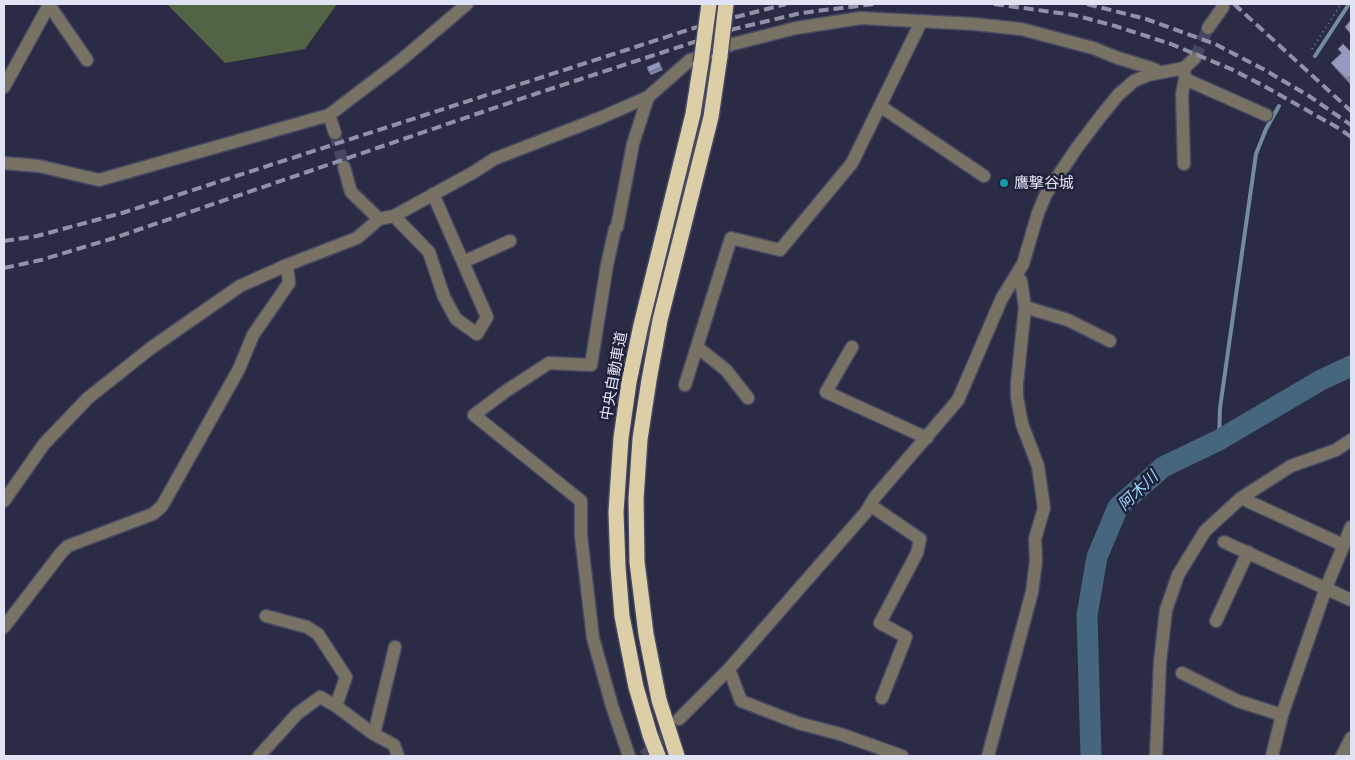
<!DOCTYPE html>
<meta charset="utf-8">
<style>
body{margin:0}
#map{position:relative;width:1355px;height:760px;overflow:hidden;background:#2a2c46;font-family:"Golos Text",sans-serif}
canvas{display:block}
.frame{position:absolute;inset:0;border:5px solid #e0e3f4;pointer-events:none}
</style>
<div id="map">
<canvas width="1355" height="760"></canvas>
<div class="frame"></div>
</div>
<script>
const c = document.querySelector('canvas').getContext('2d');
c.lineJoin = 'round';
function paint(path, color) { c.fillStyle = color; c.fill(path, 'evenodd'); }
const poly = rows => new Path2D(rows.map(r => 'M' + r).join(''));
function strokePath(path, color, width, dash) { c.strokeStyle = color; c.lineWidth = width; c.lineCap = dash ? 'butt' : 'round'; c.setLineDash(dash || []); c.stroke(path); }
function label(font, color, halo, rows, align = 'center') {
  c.font = font + ' "Golos Text","Noto Sans JP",sans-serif'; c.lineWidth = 5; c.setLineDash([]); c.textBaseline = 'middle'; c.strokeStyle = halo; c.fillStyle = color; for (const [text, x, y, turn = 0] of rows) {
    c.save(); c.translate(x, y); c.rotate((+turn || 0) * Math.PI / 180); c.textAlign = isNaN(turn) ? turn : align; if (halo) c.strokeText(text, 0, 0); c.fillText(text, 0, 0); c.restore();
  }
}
const forest = poly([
 [167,4,337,4,305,49,225,63]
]);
const stream = poly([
 [1315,56,1349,4],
 [1219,440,1220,408,1256,154,1266,129,1279,106]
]);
const river = poly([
 [1091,756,1087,615,1097,557,1118,507,1163,467,1219,440,1321,380,1351,366]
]);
const minorTunnel = poly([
 [1195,58,1208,28],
 [335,133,344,167],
 [644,756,673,725]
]);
const path = poly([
 [1312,49,1341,4]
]);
const minor = poly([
 [1208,28,1223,7],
 [1184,68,1185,79,1266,115],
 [4,87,49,5,87,60],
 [880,106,984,176],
 [329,115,335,133],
 [4,163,39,166,99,180,329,115,400,61,467,4],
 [1184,164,1182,94,1185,79],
 [344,167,351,192,379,219],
 [394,216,429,252,444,297,456,319,477,334,487,317,433,194],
 [463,262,510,241],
 [1025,307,1068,320,1110,341],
 [697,347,726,370,748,398],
 [852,347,826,392,927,438],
 [685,385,731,238,780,250,852,163,921,22],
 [1241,498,1343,545],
 [4,501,44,444,88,398,151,348,240,286,287,265,357,238,379,219,394,216,474,172,494,159,600,118,648,97,690,60,733,44,796,28,861,18,974,24,1021,29,1093,48,1118,58,1151,68,1156,70,1158,73],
 [870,505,920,539,917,553,880,623,906,637,882,698],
 [1224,542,1351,600],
 [266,616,307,627,318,634,346,677,336,706],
 [1216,621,1248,552],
 [4,627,61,553,68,546,153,514,162,506,239,369,253,335,289,283,287,265],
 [729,669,741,701,798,723,840,734,902,756],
 [1182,673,1238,701,1282,715],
 [679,719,729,669,866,512,875,497,958,400,1002,298,1023,264,1038,213,1046,194,1076,149,1101,116,1118,95,1134,81,1148,75,1184,68,1195,58],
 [374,734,395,647],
 [259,756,297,714,320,697,336,706,372,733,394,745,398,756],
 [629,756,612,706,593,638,581,536,581,501,474,415,506,391,549,363,591,365,607,265,615,229,617,227,633,144,648,97],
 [988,756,1032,592,1036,561,1035,539,1044,508,1038,466,1022,424,1017,397,1017,383,1025,307,1021,281,1017,275],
 [1156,756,1160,662,1166,610,1178,575,1205,531,1241,498,1291,466,1336,450,1351,440],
 [1272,756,1282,715,1326,588,1351,527],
 [1342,756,1351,738]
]);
const highway = poly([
 [658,756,650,735,636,687,622,616,618,567,616,512,621,438,629,382,641,325,693,114,701,63],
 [677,756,659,700,646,634,637,562,636,499,640,439,649,380,660,320,711,117,720,56]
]);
const rail = poly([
 [994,4,1074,15,1115,26,1171,44,1231,69,1264,86,1340,129,1351,137],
 [1087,4,1146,19,1215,44,1263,69,1309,96,1351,125],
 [1234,4,1351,111],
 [4,241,37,236,122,213,694,28,786,4],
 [4,268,41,260,114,238,538,93,734,29,801,13,874,4]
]);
const highwayBridge = poly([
 [720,56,726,4],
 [701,63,709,4]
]);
const wall = poly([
 [1338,49,1351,52,1351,85,1336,69,1331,63,1341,53],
 [659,62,663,70,651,75,649,72]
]);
const building = poly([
 [1351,20,1351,34,1345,27,1351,20],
 [1343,44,1351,52,1351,75,1347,79,1331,63,1342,53,1338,49,1343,44],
 [659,62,661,67,649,72,647,67,659,62]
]);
const markers = [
 [1004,183,5,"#0f9aa8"]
];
const poiNames = [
 ["鷹撃谷城",1014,183]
];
const streetNames = [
 ["中央自動車道",614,376,-80]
];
const waterNames = [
 ["阿木川",1138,491,-44]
];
paint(forest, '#526444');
strokePath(stream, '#748ca1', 4);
strokePath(river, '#45667d', 21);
strokePath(minorTunnel, '#454760', 12, [12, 6]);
strokePath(minor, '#474962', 15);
strokePath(highway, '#474962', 18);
strokePath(path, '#797b91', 2, [1, 4]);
strokePath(minor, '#777263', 12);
strokePath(highway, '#dccfa8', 15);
strokePath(rail, '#8f92a7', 4, [10, 5]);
strokePath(highwayBridge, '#474962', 18, []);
strokePath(highwayBridge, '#dccfa8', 15);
paint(wall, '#8084a3');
paint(building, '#959abe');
strokePath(building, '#686c85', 1);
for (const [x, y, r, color] of markers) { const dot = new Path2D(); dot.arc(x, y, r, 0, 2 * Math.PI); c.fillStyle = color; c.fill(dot); strokePath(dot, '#20223b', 2); }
label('15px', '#e0e3f4', '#20223b', poiNames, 'left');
label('15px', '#e0e3f4', '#20223b', streetNames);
label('italic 16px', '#9ad6fe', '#20223b', waterNames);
</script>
